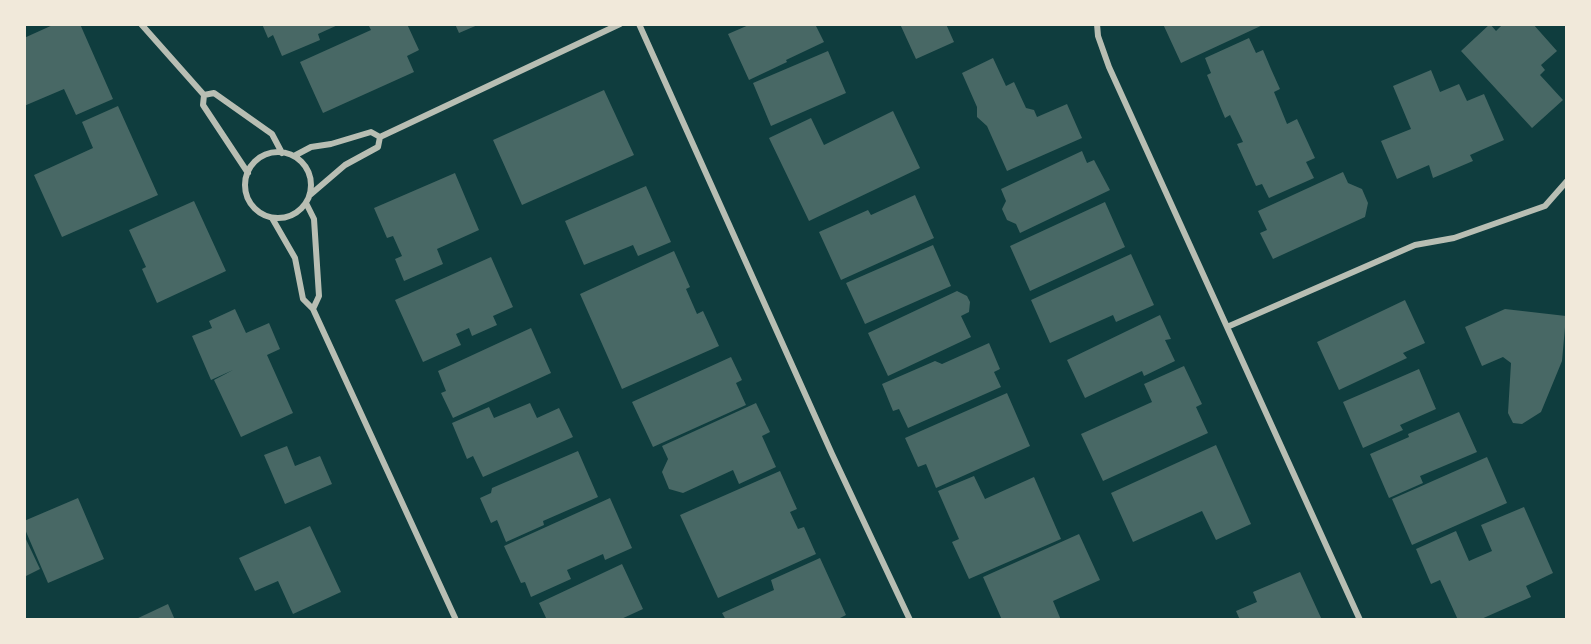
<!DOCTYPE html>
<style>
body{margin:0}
#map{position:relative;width:1591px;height:644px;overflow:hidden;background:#0f3d3e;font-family:"PT Serif",serif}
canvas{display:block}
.frame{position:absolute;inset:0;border:26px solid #f1e9da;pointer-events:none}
</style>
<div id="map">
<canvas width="1591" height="644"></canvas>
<div class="frame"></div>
</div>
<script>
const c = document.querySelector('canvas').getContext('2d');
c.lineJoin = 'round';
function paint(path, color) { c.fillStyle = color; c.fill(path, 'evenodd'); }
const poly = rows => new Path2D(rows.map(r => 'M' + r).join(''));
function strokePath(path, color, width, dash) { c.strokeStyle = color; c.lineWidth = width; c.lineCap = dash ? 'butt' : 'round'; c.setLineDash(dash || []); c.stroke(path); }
const building = poly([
 [55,24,80,24,113,99,76,115,64,89,24,106,24,38],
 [262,24,340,24,318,34,320,40,282,56,273,35,268,38],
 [368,24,407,24,419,50,407,56,414,72,323,113,300,62,371,30],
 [455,24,480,24,459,33],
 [751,24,815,24,824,42,786,60,787,62,749,80,728,34],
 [900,24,946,24,954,42,916,59],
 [1163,24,1265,24,1181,63],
 [1490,24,1496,31,1503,24,1533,24,1557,51,1541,65,1545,70,1540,75,1563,100,1532,128,1461,51],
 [1249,38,1256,53,1263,50,1271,69,1280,89,1274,92,1287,124,1297,119,1315,158,1306,162,1314,178,1269,198,1262,184,1256,186,1237,144,1243,142,1230,115,1225,118,1207,75,1211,73,1205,58],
 [828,51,846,93,771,126,753,83],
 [993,58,1006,86,1014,82,1026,108,1034,110,1037,117,1067,104,1082,138,1007,171,987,126,977,117,977,107,962,73],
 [1431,70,1440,92,1459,84,1467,101,1484,94,1504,140,1470,155,1473,161,1433,178,1429,165,1397,179,1381,141,1411,129,1393,86],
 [604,90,634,155,522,205,493,140],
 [118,106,158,195,62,237,34,175,93,148,82,122],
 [893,111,920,168,809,221,769,138,811,118,824,145],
 [1082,151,1087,163,1094,160,1110,190,1020,233,1016,224,1007,220,1002,209,1006,201,1001,189],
 [1343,172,1348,183,1362,189,1368,203,1365,217,1273,259,1260,233,1267,230,1258,211],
 [455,173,479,230,437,249,443,264,404,281,395,259,402,256,393,236,387,238,374,208],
 [646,186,671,242,638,256,633,245,584,265,565,221],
 [915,195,934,238,841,280,819,232,868,210,871,215],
 [194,201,226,271,157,303,142,269,146,267,129,230],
 [1105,202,1125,247,1030,291,1010,246],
 [933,245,951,286,865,324,846,283],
 [674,251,690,287,686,289,697,314,703,311,719,346,622,389,580,294],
 [1131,254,1154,305,1116,322,1113,315,1050,343,1031,300],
 [491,257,513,307,493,316,497,325,472,336,469,328,456,334,461,345,423,362,395,300],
 [957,291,967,296,970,302,969,312,961,316,971,337,888,376,868,333],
 [1405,300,1425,343,1403,353,1407,358,1339,390,1317,342],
 [235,309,246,333,269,323,280,349,267,355,293,413,241,437,214,380,233,370,211,380,192,336,212,328,209,321],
 [1505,309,1566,316,1562,361,1541,412,1522,424,1513,423,1508,413,1511,363,1503,357,1482,366,1465,327],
 [1160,315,1171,339,1165,340,1175,361,1144,376,1142,371,1085,398,1067,360],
 [531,328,551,373,453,418,441,393,446,391,438,371],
 [989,343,1000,369,994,372,1001,387,908,428,899,409,893,411,882,384,935,361,942,364],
 [731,357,742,380,736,383,746,405,653,447,632,402],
 [1184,366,1202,404,1196,407,1208,433,1103,481,1081,434,1152,402,1144,384],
 [1419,369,1436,409,1400,425,1403,430,1363,448,1343,402],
 [1007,393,1030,446,936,488,926,464,918,467,905,438],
 [530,403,537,418,559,408,573,437,483,477,473,456,467,459,452,423,489,407,494,418],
 [756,403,770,432,762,436,776,467,739,484,733,470,683,493,669,489,662,472,668,459,662,446],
 [1459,412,1477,452,1420,476,1423,483,1389,498,1370,454,1409,437,1408,434],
 [1216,445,1251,524,1216,540,1202,511,1133,542,1111,493],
 [287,446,295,466,320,456,332,484,285,504,264,455],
 [578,451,598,497,543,521,544,525,506,542,497,520,491,523,480,498,491,493,492,488],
 [1487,457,1507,503,1412,545,1392,499],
 [780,471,797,509,790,512,798,529,804,527,816,554,718,598,680,515],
 [974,476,985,499,1034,477,1061,539,969,579,952,542,959,539,938,491],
 [78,498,104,559,48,583,24,527,24,521],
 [610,498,632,548,605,560,603,554,567,570,571,579,531,597,525,582,521,583,504,546],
 [1524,507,1553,573,1526,586,1531,597,1479,620,1458,620,1440,580,1431,584,1416,549,1456,531,1469,561,1492,551,1481,525],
 [310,526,341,592,293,614,278,581,255,591,239,558],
 [1079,534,1100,580,1053,601,1061,620,1002,620,983,577],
 [24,535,40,569,24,577],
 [820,558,846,615,836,620,726,620,722,613,774,590,771,580],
 [622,564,643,609,619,620,547,620,539,603],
 [1300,572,1322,620,1240,620,1236,611,1257,602,1253,592],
 [168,604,175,620,134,620]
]);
const minor = poly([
 [141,24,204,95,203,105,248,173],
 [639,24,832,454,910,620],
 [1097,24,1098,36,1109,67,1360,620],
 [204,95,214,93,272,134,282,153],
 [380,137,620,24],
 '245 185a33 33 0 1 1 66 0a33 33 0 1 1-66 0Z',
 [294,156,311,147,331,144,371,132,380,137],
 [310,195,345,165,378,147,380,137],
 [306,203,314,219,319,296,313,309],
 [272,218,295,258,303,299,313,309,456,620],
 [1227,327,1415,245,1454,238,1545,206,1567,181]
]);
paint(building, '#486865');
strokePath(minor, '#b8beb3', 6);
</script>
